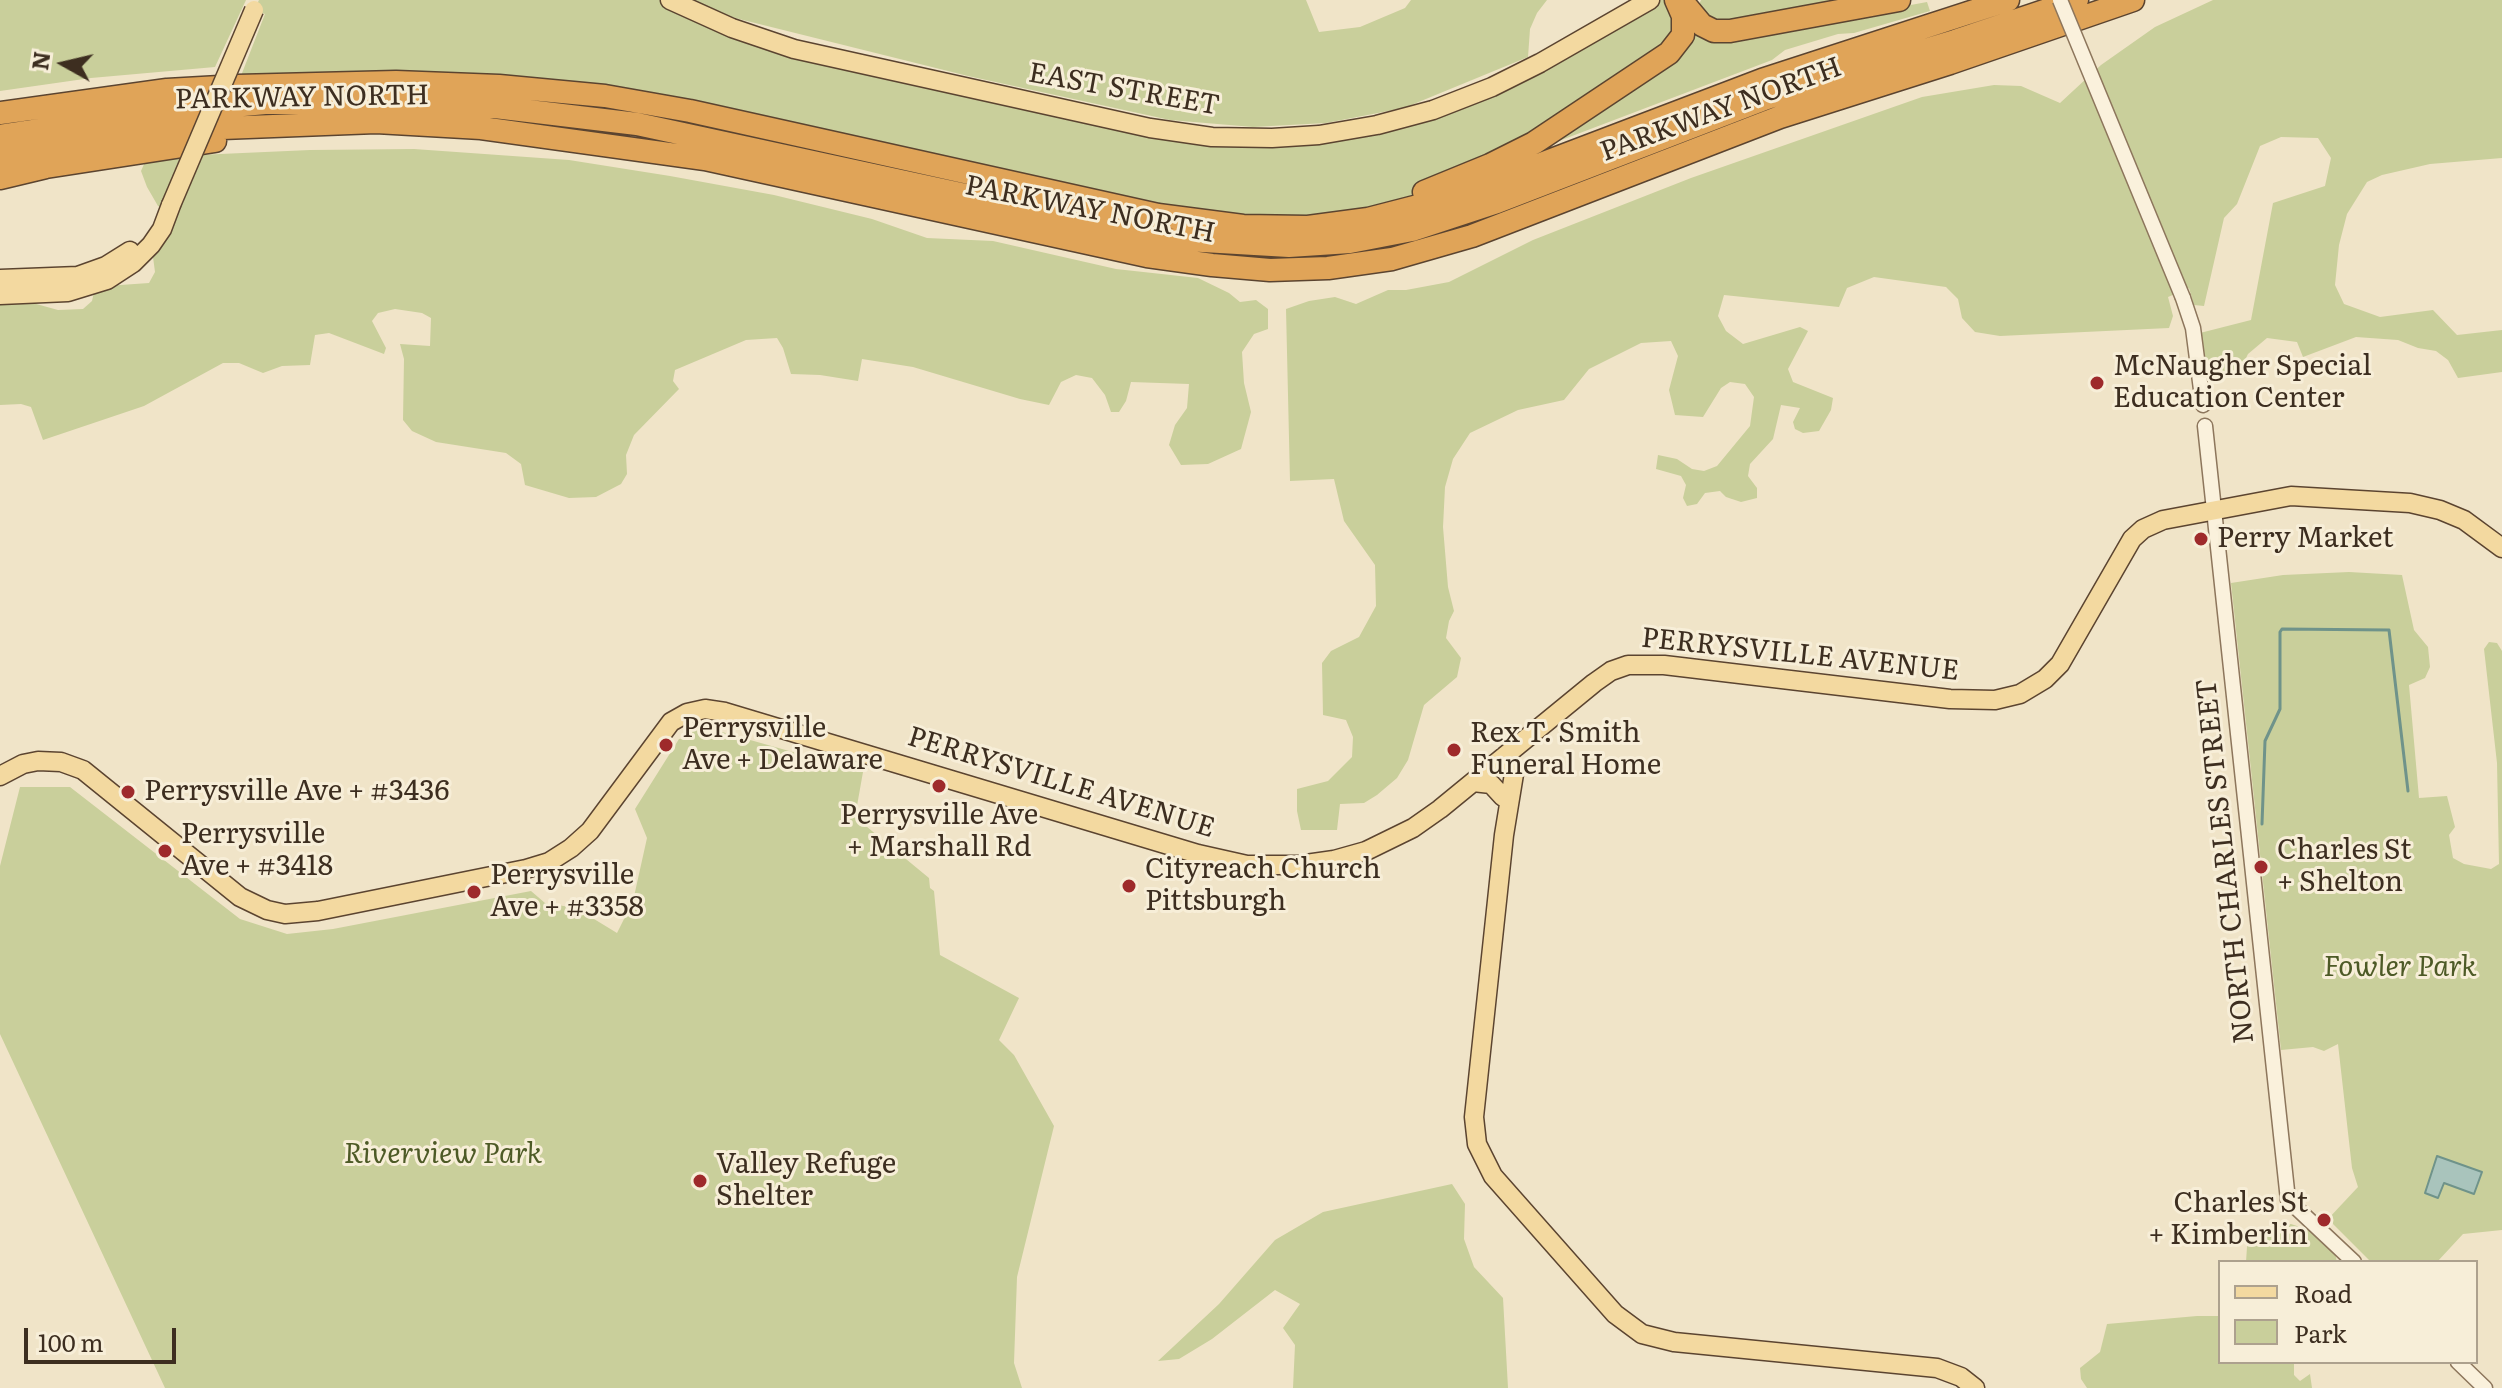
<!DOCTYPE html>
<style>
body{margin:0}
#map{position:relative;width:2502px;height:1388px;overflow:hidden;background:#f0e4c8;font-family:Literata,serif}
canvas{display:block}
.legend{position:absolute;left:2218px;top:1260px;width:260px;height:104px;box-sizing:border-box;background:#f7eed8;border:2px solid #ada18e;margin:0;padding:10px 14px;list-style:none;font-size:24px;color:#3d2e20}
.legend li{display:flex;align-items:center;gap:16px;height:40px}
.legend b{width:40px;border:2px solid #ada18e}
.north{position:absolute;left:24px;top:24px;width:80px;height:80px;-webkit-text-stroke:6px #f7eed8;paint-order:stroke;rotate:278deg;font-size:22px;font-weight:700;line-height:32px;text-align:center;color:#3d2e20}
.north::after{content:'';display:block;margin:auto;width:28px;height:36px;background:#3d2e20;clip-path:polygon(50% 0,100% 100%,50% 72%,0 100%)}
.scale{position:absolute;left:24px;top:1328px;width:152px;height:36px;box-sizing:border-box;border:4px solid #3d2e20;border-top:0;padding-left:10px;font-size:24px;line-height:28px;white-space:nowrap;color:#3d2e20;-webkit-text-stroke:6px #f7eed8;paint-order:stroke}
</style>
<div id="map">
<canvas width="2502" height="1388"></canvas>
<ul class="legend">
<li><b style="height:10px;background:#f3d9a0"></b>Road</li>
<li><b style="height:22px;background:#c9cf9b"></b>Park</li>
</ul>
<div class="north">N</div>
<div class="scale">100 m</div>
</div>
<script>
const c = document.querySelector('canvas').getContext('2d');
c.lineJoin = 'round';
function paint(path, color) { c.fillStyle = color; c.fill(path, 'evenodd'); }
const poly = rows => new Path2D(rows.map(r => 'M' + r).join(''));
function strokePath(path, color, width, dash) { c.strokeStyle = color; c.lineWidth = width; c.lineCap = dash ? 'butt' : 'round'; c.setLineDash(dash || []); c.stroke(path); }
function label(font, color, halo, rows, align = 'center') {
  c.font = font + ' Literata,serif'; c.lineWidth = 6; c.setLineDash([]); c.textBaseline = 'middle'; c.strokeStyle = halo; c.fillStyle = color; for (const [text, x, y, turn = 0] of rows) {
    c.save(); c.translate(x, y); c.rotate((+turn || 0) * Math.PI / 180); c.textAlign = isNaN(turn) ? turn : align; if (halo) c.strokeText(text, 0, 0); c.fillText(text, 0, 0); c.restore();
  }
}
const green = poly([
 [0,0,246,0,215,67,91,78,0,91],
 [259,0,670,0,732,28,1077,113,1272,138,1433,110,1650,0,1676,0,1683,16,1669,53,1431,190,1362,209,1243,226,605,96,237,86,265,14,254,10],
 [693,0,1306,0,1319,32,1360,27,1405,8,1411,0,1547,0,1537,13,1530,29,1528,57,1404,108,1326,123,1253,127,1170,120,968,76,727,16],
 [1701,0,1839,0,1711,23,1698,7],
 [2213,0,2502,0,2502,158,2430,164,2382,175,2367,182,2347,214,2339,245,2335,285,2344,304,2380,317,2433,310,2457,335,2502,330,2502,372,2458,378,2448,360,2436,351,2418,348,2398,340,2356,337,2303,357,2297,342,2267,338,2248,354,2241,368,2207,377,2200,333,2251,320,2273,203,2325,186,2331,158,2318,138,2281,137,2260,146,2237,204,2224,218,2204,306,2194,305,2189,288,2168,297,2173,316,2169,328,2000,336,1975,332,1962,318,1958,299,1946,287,1874,277,1847,288,1839,307,1724,295,1718,316,1726,331,1743,344,1800,327,1808,331,1788,369,1793,382,1833,398,1831,410,1819,431,1803,433,1795,429,1793,422,1800,408,1781,405,1773,439,1750,464,1748,476,1757,488,1757,498,1741,502,1726,497,1720,491,1705,493,1697,504,1687,506,1683,498,1686,485,1681,476,1656,469,1658,455,1677,459,1692,469,1704,471,1717,466,1750,426,1754,397,1745,384,1730,382,1721,388,1703,417,1675,415,1669,390,1678,356,1671,341,1641,343,1589,369,1564,400,1518,410,1470,433,1453,459,1445,487,1443,527,1448,587,1454,611,1449,621,1446,638,1461,658,1457,677,1424,705,1408,760,1397,778,1377,795,1364,803,1340,804,1337,830,1301,830,1297,811,1297,789,1328,781,1352,757,1353,737,1346,720,1323,715,1322,663,1331,651,1359,637,1376,606,1375,565,1344,521,1334,479,1290,481,1286,309,1309,301,1335,297,1356,304,1388,290,1406,290,1449,282,1533,240,1691,178,1922,97,1994,85,2021,86,2060,103,2101,65,2155,27],
 [1927,2,1930,11,1854,33,1838,34,1785,50,1772,60,1551,144,1676,57,1686,50,1693,32,1705,39,1716,41],
 [414,149,569,160,670,176,774,195,872,219,927,238,993,241,1116,269,1198,278,1229,293,1240,302,1256,300,1268,309,1268,329,1254,334,1242,352,1244,383,1251,412,1241,449,1208,464,1181,465,1169,445,1175,425,1187,408,1189,384,1131,382,1126,401,1119,412,1111,412,1105,395,1092,378,1076,375,1061,382,1049,405,1020,399,913,367,862,359,858,381,820,375,791,374,783,348,777,338,746,340,675,370,673,381,679,389,634,435,626,455,627,474,621,484,596,497,569,498,525,485,521,464,506,453,436,442,412,431,403,420,404,359,400,344,430,346,431,318,422,313,395,309,378,313,372,321,386,348,384,354,329,333,315,335,310,365,282,366,263,373,239,363,223,363,144,406,43,440,31,407,21,404,0,405,0,303,29,302,58,310,83,309,92,301,94,292,106,286,149,283,155,272,153,257,169,236,177,215,158,206,147,187,141,171,145,162,153,157,310,150],
 [2349,572,2402,575,2414,630,2428,647,2430,667,2425,678,2409,685,2419,798,2447,796,2455,827,2449,835,2453,858,2464,864,2491,869,2499,864,2497,763,2484,649,2489,642,2497,643,2502,651,2502,1230,2463,1234,2437,1262,2371,1262,2328,1219,2358,1187,2352,1168,2338,1044,2324,1051,2313,1047,2281,1050,2231,583,2283,575],
 [708,728,863,772,855,817,929,878,930,888,934,891,940,955,1019,998,999,1040,1014,1055,1054,1126,1017,1277,1014,1363,1022,1388,165,1388,0,1034,0,866,20,787,70,787,240,919,287,934,333,929,531,891,545,903,576,908,617,933,633,901,647,838,635,809,679,739,686,738,690,731],
 [1452,1184,1465,1204,1464,1239,1474,1267,1503,1298,1508,1388,1293,1388,1295,1345,1283,1328,1300,1304,1275,1290,1212,1339,1179,1359,1158,1361,1219,1304,1275,1240,1323,1212],
 [2291,1224,2312,1231,2335,1253,2337,1262,2246,1262,2248,1232],
 [2197,1316,2220,1316,2220,1362,2294,1362,2294,1375,2300,1381,2310,1374,2312,1388,2087,1388,2081,1379,2080,1368,2100,1352,2107,1324]
]);
const water = poly([
 [2437,1156,2482,1172,2474,1194,2444,1183,2438,1198,2425,1193,2437,1156]
]);
const stream = poly([
 [2262,824,2265,741,2280,709,2280,632,2282,629,2389,630,2408,791]
]);
const minor = poly([
 [2183,298,2193,328,2203,405],
 [2205,426,2288,1200,2354,1262],
 [2458,1362,2485,1388]
]);
const major = poly([
 [670,0,732,28,794,49,1150,128,1212,137,1272,138,1319,135,1377,125,1433,110,1492,87,1540,63,1650,0],
 [0,279,78,276,106,266,130,251],
 [0,295,68,292,107,280,133,263,151,245,162,229,171,205],
 [1506,755,1514,774,1504,835,1474,1117,1477,1144,1493,1176,1615,1314,1642,1334,1674,1342,1937,1368,1961,1377,1975,1388],
 [0,776,23,764,38,761,61,762,83,770,240,897,267,910,285,914,318,911,526,869,549,862,571,848,590,831,671,722,687,713,705,709,725,712,1198,854,1247,865,1299,865,1334,860,1366,851,1413,828,1440,809,1594,683,1611,671,1628,665,1664,665,1950,699,1995,700,2020,694,2045,679,2060,664,2132,539,2143,529,2163,520,2291,496,2410,503,2440,510,2464,520,2502,548],
 [1473,782,1491,784,1503,797]
]);
const highway = poly([
 [1681,0,1702,25,1714,31,1730,31,1899,0],
 [0,113,167,90,237,86,396,82,499,86,605,96,690,111,1158,215,1243,226,1308,227,1368,219,1457,196,1762,80,2008,0],
 [0,136,137,115,265,103,378,103,495,107,637,124,1169,239,1289,246,1350,242,1412,230,1497,202,1767,98,1955,41,2077,0],
 [0,156,171,130,376,122,481,128,705,159,1147,256,1212,265,1270,270,1328,268,1392,259,1472,236,1780,117,1950,63,2133,0],
 [0,178,46,167,215,141],
 [1424,192,1490,165,1534,143,1669,53,1683,35,1683,16,1676,0]
]);
const minorBridge = poly([
 [2060,0,2183,298]
]);
const majorBridge = poly([
 [171,205,254,10]
]);
const markers = [
 [2097,383,8,"#9e2a2b"],
 [2201,539,8,"#9e2a2b"],
 [666,745,8,"#9e2a2b"],
 [1454,750,8,"#9e2a2b"],
 [939,786,8,"#9e2a2b"],
 [128,792,8,"#9e2a2b"],
 [165,851,8,"#9e2a2b"],
 [2261,867,8,"#9e2a2b"],
 [1129,886,8,"#9e2a2b"],
 [474,892,8,"#9e2a2b"],
 [700,1181,8,"#9e2a2b"],
 [2324,1220,8,"#9e2a2b"]
];
const streetNames = [
 ["EAST STREET",1124,90,10],
 ["PARKWAY NORTH",302,98,-1],
 ["PARKWAY NORTH",1721,110,-20],
 ["PARKWAY NORTH",1090,210,11],
 ["PERRYSVILLE AVENUE",1800,655,6],
 ["PERRYSVILLE AVENUE",1061,783,17],
 ["NORTH CHARLES STREET",2226,861,-96]
];
const poiNames = [
 ["McNaugher Special",2113,367],
 ["Education Center",2113,399],
 ["Perry Market",2217,539],
 ["Perrysville",682,729],
 ["Ave + Delaware",682,761],
 ["Rex T. Smith",1470,734],
 ["Funeral Home",1470,766],
 ["Perrysville Ave + #3436",144,792],
 ["Perrysville Ave",939,816,"center"],
 ["+ Marshall Rd",939,848,"center"],
 ["Perrysville",181,835],
 ["Ave + #3418",181,867],
 ["Charles St",2277,851],
 ["+ Shelton",2277,883],
 ["Cityreach Church",1145,870],
 ["Pittsburgh",1145,902],
 ["Perrysville",490,876],
 ["Ave + #3358",490,908],
 ["Valley Refuge",716,1165],
 ["Shelter",716,1197],
 ["Charles St",2308,1204,"right"],
 ["+ Kimberlin",2308,1236,"right"]
];
const parkNames = [
 ["Fowler Park",2400,968],
 ["Riverview Park",443,1155]
];
paint(green, '#c9cf9b');
paint(water, '#a9c4bc');
strokePath(water, '#6f938a', 2);
strokePath(stream, '#6f938a', 3);
strokePath(minor, '#8d765c', 17);
strokePath(major, '#5b4430', 21);
strokePath(highway, '#5b4430', 25);
strokePath(minor, '#faf1dc', 14);
strokePath(major, '#f3d9a0', 18);
strokePath(highway, '#e0a458', 22);
strokePath(minorBridge, '#8d765c', 17, []);
strokePath(majorBridge, '#5b4430', 21, []);
strokePath(minorBridge, '#faf1dc', 14);
strokePath(majorBridge, '#f3d9a0', 18);
for (const [x, y, r, color] of markers) { const dot = new Path2D(); dot.arc(x, y, r, 0, 2 * Math.PI); c.fillStyle = color; c.fill(dot); strokePath(dot, '#f7eed8', 3); }
label('28px', '#3d2e20', '#f7eed8', streetNames);
label('28px', '#3d2e20', '#f7eed8', poiNames, 'left');
label('italic 28px', '#4d5a26', '#f7eed8', parkNames);
</script>
